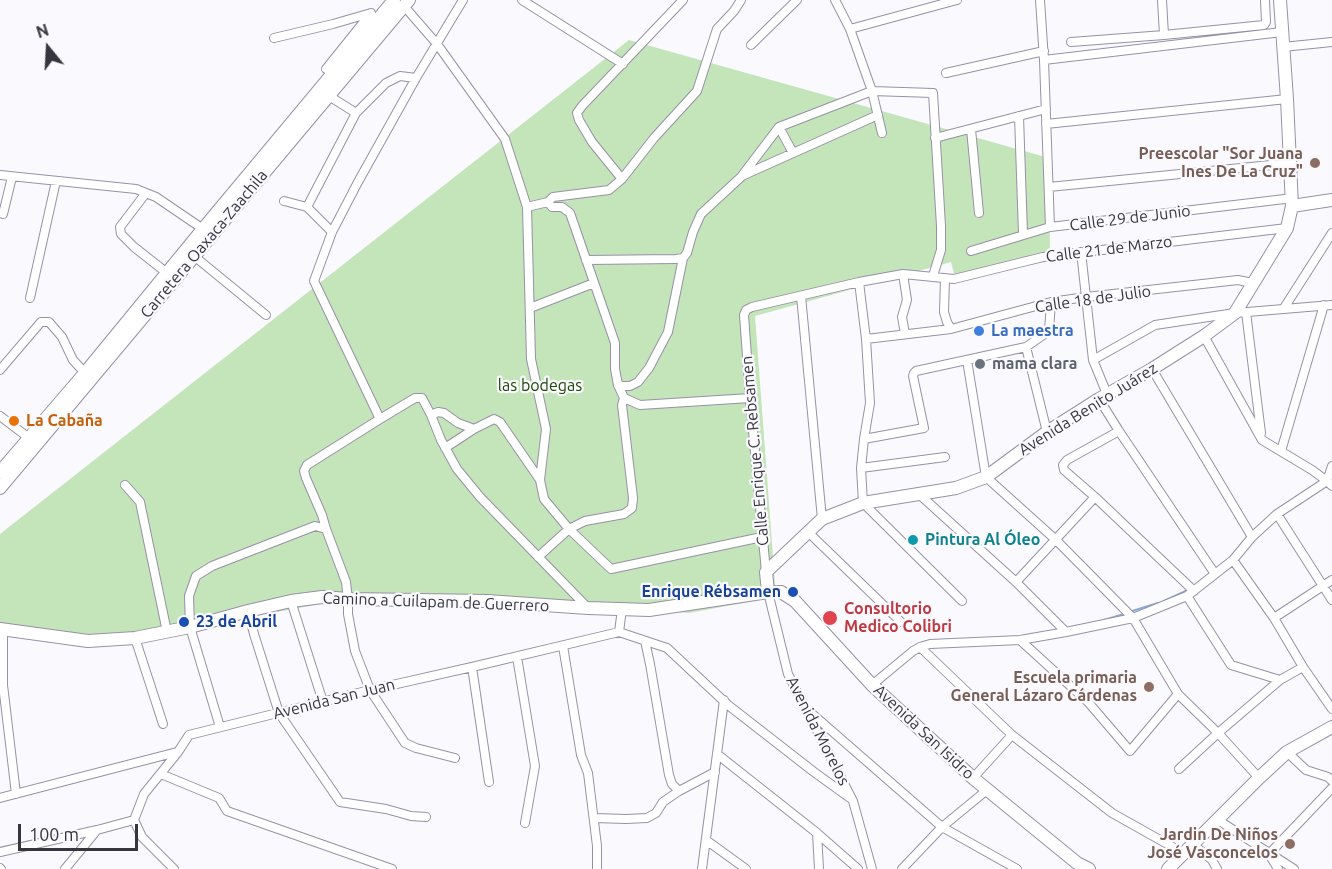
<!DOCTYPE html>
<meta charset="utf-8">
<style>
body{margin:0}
#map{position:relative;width:1332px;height:869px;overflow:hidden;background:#faf9fe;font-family:Ubuntu,sans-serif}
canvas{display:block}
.north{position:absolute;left:18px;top:18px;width:60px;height:60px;-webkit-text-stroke:4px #faf9fe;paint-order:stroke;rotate:342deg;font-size:16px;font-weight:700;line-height:24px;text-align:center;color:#37353e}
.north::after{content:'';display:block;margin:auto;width:21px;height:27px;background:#37353e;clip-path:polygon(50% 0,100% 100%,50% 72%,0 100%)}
.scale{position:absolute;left:18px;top:824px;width:120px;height:27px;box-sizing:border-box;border:3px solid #37353e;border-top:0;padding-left:8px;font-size:18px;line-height:21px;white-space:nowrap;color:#37353e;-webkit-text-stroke:4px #faf9fe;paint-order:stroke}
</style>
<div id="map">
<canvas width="1332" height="869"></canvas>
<div class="north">N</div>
<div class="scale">100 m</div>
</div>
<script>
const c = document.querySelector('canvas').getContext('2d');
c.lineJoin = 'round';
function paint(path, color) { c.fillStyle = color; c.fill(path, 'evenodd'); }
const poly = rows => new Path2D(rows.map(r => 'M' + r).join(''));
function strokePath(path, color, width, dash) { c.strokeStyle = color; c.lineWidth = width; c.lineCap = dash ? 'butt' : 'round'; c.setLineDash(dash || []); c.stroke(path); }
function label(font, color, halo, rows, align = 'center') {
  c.font = font + ' Ubuntu,sans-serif'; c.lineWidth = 4.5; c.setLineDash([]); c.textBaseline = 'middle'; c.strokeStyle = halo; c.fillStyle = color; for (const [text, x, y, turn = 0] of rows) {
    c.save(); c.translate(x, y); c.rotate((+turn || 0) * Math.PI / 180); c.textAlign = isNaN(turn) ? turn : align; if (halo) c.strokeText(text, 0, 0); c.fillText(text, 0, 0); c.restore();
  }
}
const green = poly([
 [629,40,1049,158,1050,261,956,281,951,262,755,316,776,597,689,613,649,610,348,599,135,638,0,628,0,534]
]);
const stream = poly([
 [1164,601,1188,590],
 [1129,612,1158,603],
 [1104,620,1124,614]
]);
const street = poly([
 [522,0,623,64],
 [835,0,850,29,872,91,882,133],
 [1040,0,1044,60,1050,227],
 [1162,0,1164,35],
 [404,6,437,44,505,139,527,207,531,359,546,429,540,480,544,499,569,529,611,569,762,537],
 [850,29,957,0],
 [274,38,333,24,371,13,326,69],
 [1071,42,1164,35,1264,25,1266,22,1265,0],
 [751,45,797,0],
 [1283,47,1332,42],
 [1044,60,1282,32],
 [946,73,1044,51],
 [329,96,356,113],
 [1019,116,1023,234],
 [1046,124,1287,99],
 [779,127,793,153],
 [971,129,979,213],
 [935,138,1046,109],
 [0,175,136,189,156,197,203,229],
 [744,175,878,115],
 [622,179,592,142,579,120,577,113,582,106,683,0],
 [1049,187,1291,163],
 [146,193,120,227,121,234,134,247,167,273],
 [284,201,307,207,332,232],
 [548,202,552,207,562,207,570,213,615,343,615,369,618,385,624,398,640,405,750,398],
 [307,207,356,113,386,83,400,76,416,78],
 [527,207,548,202,553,197,609,190,622,179,654,138,697,91,717,29,734,11,741,0],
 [3,214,12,177],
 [971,251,1050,227,1293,198],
 [1081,252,1093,360,1107,394],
 [194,256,266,315],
 [586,260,676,259,683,258,687,253,693,232,701,214,741,177,779,127,872,91,933,93,941,226,941,250,933,276],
 [903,274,907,300,902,317,905,334],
 [945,278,944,312,947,322,951,329],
 [859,282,866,339,870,403,864,439,861,468,863,503,962,601],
 [801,296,822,519],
 [30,298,56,181],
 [530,308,594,283],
 [1284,308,1332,233],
 [1246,312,1261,433],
 [1204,336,1262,440,1312,470,1327,481,1332,486],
 [866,339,951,329,1051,302,1086,297,1238,280,1252,283],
 [1026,347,1047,432],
 [967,360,986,477,1056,540,1133,618,1178,694,1218,733,1259,778],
 [1093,360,1155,325,1235,313,1332,305],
 [1152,369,1252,537],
 [0,370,41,322,49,322,62,337,73,360,85,373],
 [618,385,623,386,630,386,638,382,649,368,668,332,683,258],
 [1099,399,1119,431,1215,574],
 [431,415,438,412,444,413,458,423,474,429,494,419,500,422,540,480],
 [0,416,29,438],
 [380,419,314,281,332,232,358,182,416,78,463,0],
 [1119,431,1067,460,1063,465,1064,470,1095,497,1194,591],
 [864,439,924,428,913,376,914,373,916,371,1026,347,1049,331,1051,302],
 [445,448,474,429],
 [1281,451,1324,305],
 [861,468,945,457],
 [1327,481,1332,466],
 [125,485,140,502,167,632],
 [920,495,1016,582,1066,632],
 [1277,514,1332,600],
 [808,532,901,622],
 [538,557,569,529,585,521,624,514,632,508,633,498,622,405,624,398],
 [1233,560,1274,618,1303,667,1332,709],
 [766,572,750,398,744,315,746,310,752,307,859,282,903,274,954,279,1043,257,1287,228],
 [1016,582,1095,497],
 [768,592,788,674,853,801,872,869],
 [1187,596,1231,665,1280,680],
 [291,601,323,702],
 [248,611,254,634,279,713,340,802,386,809,411,816,426,817],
 [1274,618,1332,580],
 [3,630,3,685,16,794],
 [619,632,667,648,728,705,814,772,850,798],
 [135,638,163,724],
 [1020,640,1088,702,1130,751,1178,694],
 [645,641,650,664,669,775,672,784,679,791],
 [563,646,581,755,588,773,597,846,597,869],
 [920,647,1012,735,1112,813,1185,854],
 [517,657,535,766,525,823],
 [472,667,489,782],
 [872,685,913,651,920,647,930,644,1020,640,1066,632,1133,618,1187,596,1233,560,1252,537,1277,514,1327,481],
 [810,712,942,827,1017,869],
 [220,727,190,627,189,596,196,576,212,566,315,526,326,529],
 [1287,752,1306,770,1328,777,1332,781],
 [717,754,817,833,858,869],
 [455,758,416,748,405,743,370,690,355,651,348,614,348,599,346,582,326,529,322,515,306,478,304,471,307,465,380,419,415,398,422,398,431,415,441,440,457,469,480,497,588,608],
 [1179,769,1218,733,1280,680,1303,667],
 [161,774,219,798,227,811,392,869],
 [973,778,1012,735],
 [0,798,177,752],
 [595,818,626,819,647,818,656,813,663,802,679,791,715,772],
 [1218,820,1294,869],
 [817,833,819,869],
 [706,840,746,869],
 [1194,845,1212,860,1217,869],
 [0,852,97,830,134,820],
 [0,868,1,869],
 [65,869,97,830],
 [174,869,142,837,134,820,144,794,178,752,189,735,370,690,472,667,619,632,622,609],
 [702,869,724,700],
 [902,869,942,827,987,790],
 [1278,869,1269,854,1332,788]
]);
const secondary = poly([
 [1292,206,1332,200],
 [0,472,85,373,203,229,394,0],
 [0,488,409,0],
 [768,592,766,572,822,519,863,503,956,488,986,477,1047,432,1099,399,1152,369,1204,336,1235,313,1287,228,1292,206,1287,99,1280,0],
 [0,629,88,641,135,638,190,627,248,611,291,601,322,597,348,599,487,601,588,608,649,610,768,592,781,592,795,601,872,685,973,778,1077,863,1089,869],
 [1168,869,1259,778,1287,752,1332,727]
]);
const markers = [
 [1315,163,6,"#8d6e63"],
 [979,331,6,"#3f7fe0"],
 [980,364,6,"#6b7280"],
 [14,421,6,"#e8710a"],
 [913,540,6,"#0f9aa8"],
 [793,592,6,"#1a4fb4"],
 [830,618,8,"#e0444e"],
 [184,622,6,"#1a4fb4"],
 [1149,687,6,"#8d6e63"],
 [1290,844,6,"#8d6e63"]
];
const educationNames = [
 ["Preescolar \"Sor Juana",1303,154],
 ["Ines De La Cruz\"",1303,172],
 ["Escuela primaria",1137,678],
 ["General Lázaro Cárdenas",1137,696],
 ["Jardin De Niños",1278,835],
 ["José Vasconcelos",1278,853]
];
const streetNames = [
 ["Calle 29 de Junio",1130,218,-7],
 ["Carretera Oaxaca-Zaachila",204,244,-50],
 ["Calle 21 de Marzo",1109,249,-7],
 ["Calle 18 de Julio",1093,299,-8],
 ["Avenida Benito Juárez",1088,409,-32],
 ["Calle Enrique C. Rebsamen",755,451,-95],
 ["Camino a Cuilapam de Guerrero",436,602,2],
 ["Avenida San Juan",334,699,-14],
 ["Avenida Morelos",818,731,63],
 ["Avenida San Isidro",924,732,43]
];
const shopNames = [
 ["La maestra",991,331]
];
const worshipNames = [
 ["mama clara",992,364]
];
const parkNames = [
 ["las bodegas",540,386]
];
const foodNames = [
 ["La Cabaña",26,421]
];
const cultureNames = [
 ["Pintura Al Óleo",925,540]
];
const transitNames = [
 ["Enrique Rébsamen",781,592],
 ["23 de Abril",196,622,"left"]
];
const healthNames = [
 ["Consultorio",844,609],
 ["Medico Colibri",844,627]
];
paint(green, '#c4e4b9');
strokePath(stream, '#84acd5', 2);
strokePath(street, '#9791a6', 10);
strokePath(secondary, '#9791a6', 14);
strokePath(street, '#fff', 8);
strokePath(secondary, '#fff', 12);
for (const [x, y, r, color] of markers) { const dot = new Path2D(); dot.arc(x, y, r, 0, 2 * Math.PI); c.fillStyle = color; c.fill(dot); strokePath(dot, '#faf9fe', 2); }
label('bold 16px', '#785e54', '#faf9fe', educationNames, 'right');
label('16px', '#37353e', '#faf9fe', streetNames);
label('bold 16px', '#366cbe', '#faf9fe', shopNames, 'left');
label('bold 16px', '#5b616d', '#faf9fe', worshipNames, 'left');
label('16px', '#1d4805', '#faf9fe', parkNames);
label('bold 16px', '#c56008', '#faf9fe', foodNames, 'left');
label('bold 16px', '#0d838f', '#faf9fe', cultureNames, 'left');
label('bold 16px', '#164399', '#faf9fe', transitNames, 'right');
label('bold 16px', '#be3a42', '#faf9fe', healthNames, 'left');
</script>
